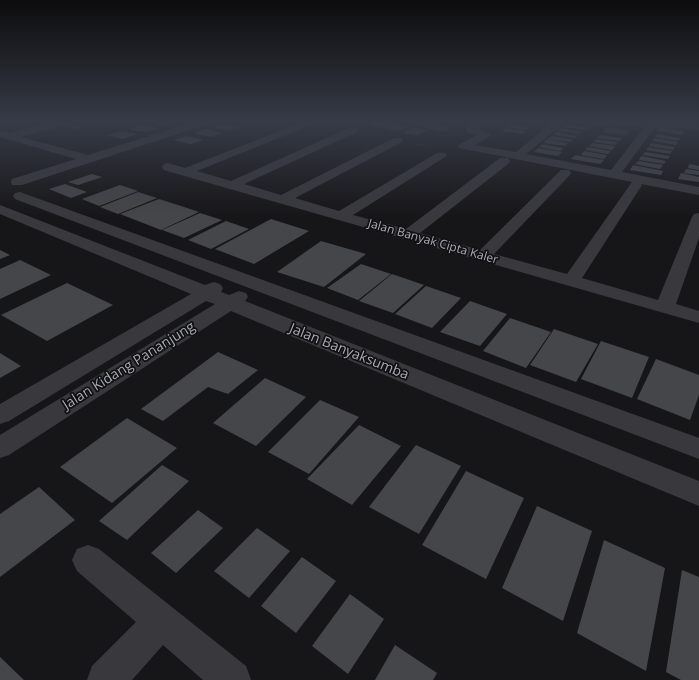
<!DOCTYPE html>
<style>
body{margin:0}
canvas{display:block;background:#161517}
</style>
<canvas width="699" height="680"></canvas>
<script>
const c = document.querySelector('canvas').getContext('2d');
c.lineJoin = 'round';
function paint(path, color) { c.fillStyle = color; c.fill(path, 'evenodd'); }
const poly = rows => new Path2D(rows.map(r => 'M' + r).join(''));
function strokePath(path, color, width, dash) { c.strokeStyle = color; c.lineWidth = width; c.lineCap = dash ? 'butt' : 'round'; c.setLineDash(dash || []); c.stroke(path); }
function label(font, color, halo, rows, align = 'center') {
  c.font = font + ' "Open Sans",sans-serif'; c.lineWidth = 3.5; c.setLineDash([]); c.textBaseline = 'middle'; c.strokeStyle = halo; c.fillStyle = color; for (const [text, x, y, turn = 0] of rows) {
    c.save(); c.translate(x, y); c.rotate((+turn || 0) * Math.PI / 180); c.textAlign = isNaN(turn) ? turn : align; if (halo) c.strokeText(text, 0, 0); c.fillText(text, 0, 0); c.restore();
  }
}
const building = poly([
 [148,122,175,122,175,123,163,126],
 [374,122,393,122,382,128,368,125],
 [70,123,84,127,77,129,63,125],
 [395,123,409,126,398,131,384,128],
 [143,124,158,128,144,132,128,129],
 [223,124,240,127,229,131,212,127],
 [511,124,531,127,527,130,507,127],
 [567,124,589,127,585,130,563,127],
 [414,127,428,130,418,135,403,133],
 [607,127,629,131,626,135,603,132],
 [659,127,684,131,682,135,657,131],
 [506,128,526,131,522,134,502,131],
 [561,128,582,132,579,134,558,131],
 [205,129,222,133,211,137,194,133],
 [122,131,138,134,122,139,107,135],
 [557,132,578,136,575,138,554,135],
 [657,134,680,138,678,141,655,137],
 [600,135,622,138,619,141,597,138],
 [186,136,203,140,191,144,174,140],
 [552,136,573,139,570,142,548,139],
 [654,138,678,142,676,145,652,141],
 [547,139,568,143,565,146,543,143],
 [596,139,618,142,615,145,593,142],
 [592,143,615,146,612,150,589,146],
 [651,143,675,147,673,150,649,146],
 [542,144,564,148,560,151,539,147],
 [588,147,611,151,608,154,585,150],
 [648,147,672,151,670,154,646,150],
 [538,148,562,152,558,156,534,152],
 [584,151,607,155,604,159,581,155],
 [645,152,670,156,668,159,643,155],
 [575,155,604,160,600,164,571,159],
 [641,156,666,161,664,164,639,160],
 [638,161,663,165,660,169,635,164],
 [689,164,699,166,699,170,688,168],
 [633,165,663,171,661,175,630,170],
 [686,169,699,171,699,175,684,173],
 [681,173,699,177,699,182,678,179],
 [92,174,102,177,78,185,68,182],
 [65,184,87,192,71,198,49,189],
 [120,185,138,191,99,206,82,199],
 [138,192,157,198,118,214,100,207],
 [159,199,178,205,199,212,161,230,120,214],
 [200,213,222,220,184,238,162,230],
 [271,219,309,231,254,264,215,249],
 [226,221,249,229,211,249,188,240],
 [321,241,366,254,324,287,277,272],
 [0,250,10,255,0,259],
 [20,260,51,275,0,299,0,269],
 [361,264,391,274,358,300,327,288],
 [392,274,424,285,393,313,359,301],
 [67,283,113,305,47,341,1,315],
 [426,286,461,298,432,328,395,314],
 [470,301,507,314,480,346,440,332],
 [510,318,551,332,526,368,483,351],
 [554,329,598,344,576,382,530,365],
 [601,341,649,357,632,398,581,379],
 [218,352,258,370,228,394,208,387,163,421,141,409],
 [0,353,21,366,0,378],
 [656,359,699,375,699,395,690,420,637,399],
 [265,378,306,397,256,446,213,423],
 [320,400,359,417,309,474,268,452],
 [127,418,177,448,112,503,60,467],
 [359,425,401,446,352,505,307,479],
 [416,445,461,466,419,534,369,507],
 [162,465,189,481,127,540,99,521],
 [466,471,524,498,486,579,422,545],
 [39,487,75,520,0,577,0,514],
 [537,506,592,531,563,621,502,588],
 [198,510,223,528,176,573,151,553],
 [257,528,290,551,249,598,214,571],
 [604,540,665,568,646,671,577,633],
 [302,557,336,581,296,633,261,606],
 [682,570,699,577,699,680,681,680,666,672],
 [350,594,384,619,348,674,312,646],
 [395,645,437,673,433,680,375,680],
 [0,657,24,680,0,680]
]);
const path = poly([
 [414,144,425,146]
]);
const street = poly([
 [50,122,68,122,66,124,21,137,88,155,194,122,210,122,208,124,22,185,12,185,11,182,12,179,76,159,0,137,0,131,10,133,50,122],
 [303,122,318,122,197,171,231,181,349,128,357,128,358,130,357,132,244,184,281,195,394,138,402,138,403,140,402,142,295,198,339,211,437,153,445,153,447,155,445,157,353,215,406,229,500,158,508,158,510,161,508,164,420,233,480,250,561,170,569,170,571,173,569,176,494,254,567,274,632,182,460,148,458,146,460,144,477,135,467,132,466,130,467,126,476,122,490,122,478,129,490,133,491,135,475,145,516,152,553,122,565,122,526,154,611,170,645,126,586,125,581,122,680,122,699,124,699,130,655,127,622,172,699,187,699,195,641,184,642,185,582,278,658,300,692,217,694,214,699,213,699,238,676,304,699,311,699,323,181,175,164,170,162,167,164,164,168,163,185,168,303,122],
 [407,122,428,122,448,127,449,129,444,132,409,124,407,122],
 [20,192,699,438,699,459,15,199,13,196,15,193,20,192],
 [0,205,205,285,214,282,220,284,223,288,221,292,229,295,239,291,246,293,248,297,245,301,699,481,699,506,231,311,9,455,0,458,0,435,215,304,206,301,9,421,0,424,0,404,191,294,0,214,0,205],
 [88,545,99,549,246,666,251,680,203,680,163,645,132,680,87,680,92,666,136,622,77,571,72,560,77,549,88,545]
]);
const farStreetnames = [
 ["Jalan Banyak Cipta Kaler",433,242,16]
];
const streetNames = [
 ["Jalan Banyaksumba",349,352,22],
 ["Jalan Kidang Pananjung",129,366,-32]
];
paint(building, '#454649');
strokePath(path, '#3d3e42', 1.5, [1, 1.5]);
paint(street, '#39393d');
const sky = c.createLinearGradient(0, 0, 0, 218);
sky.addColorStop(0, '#0c0c0d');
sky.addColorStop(0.56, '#363b47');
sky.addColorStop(1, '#363b4700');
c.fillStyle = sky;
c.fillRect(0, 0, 699, 218);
label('12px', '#a9acb5', '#111012', farStreetnames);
label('14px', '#a9acb5', '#111012', streetNames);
</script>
